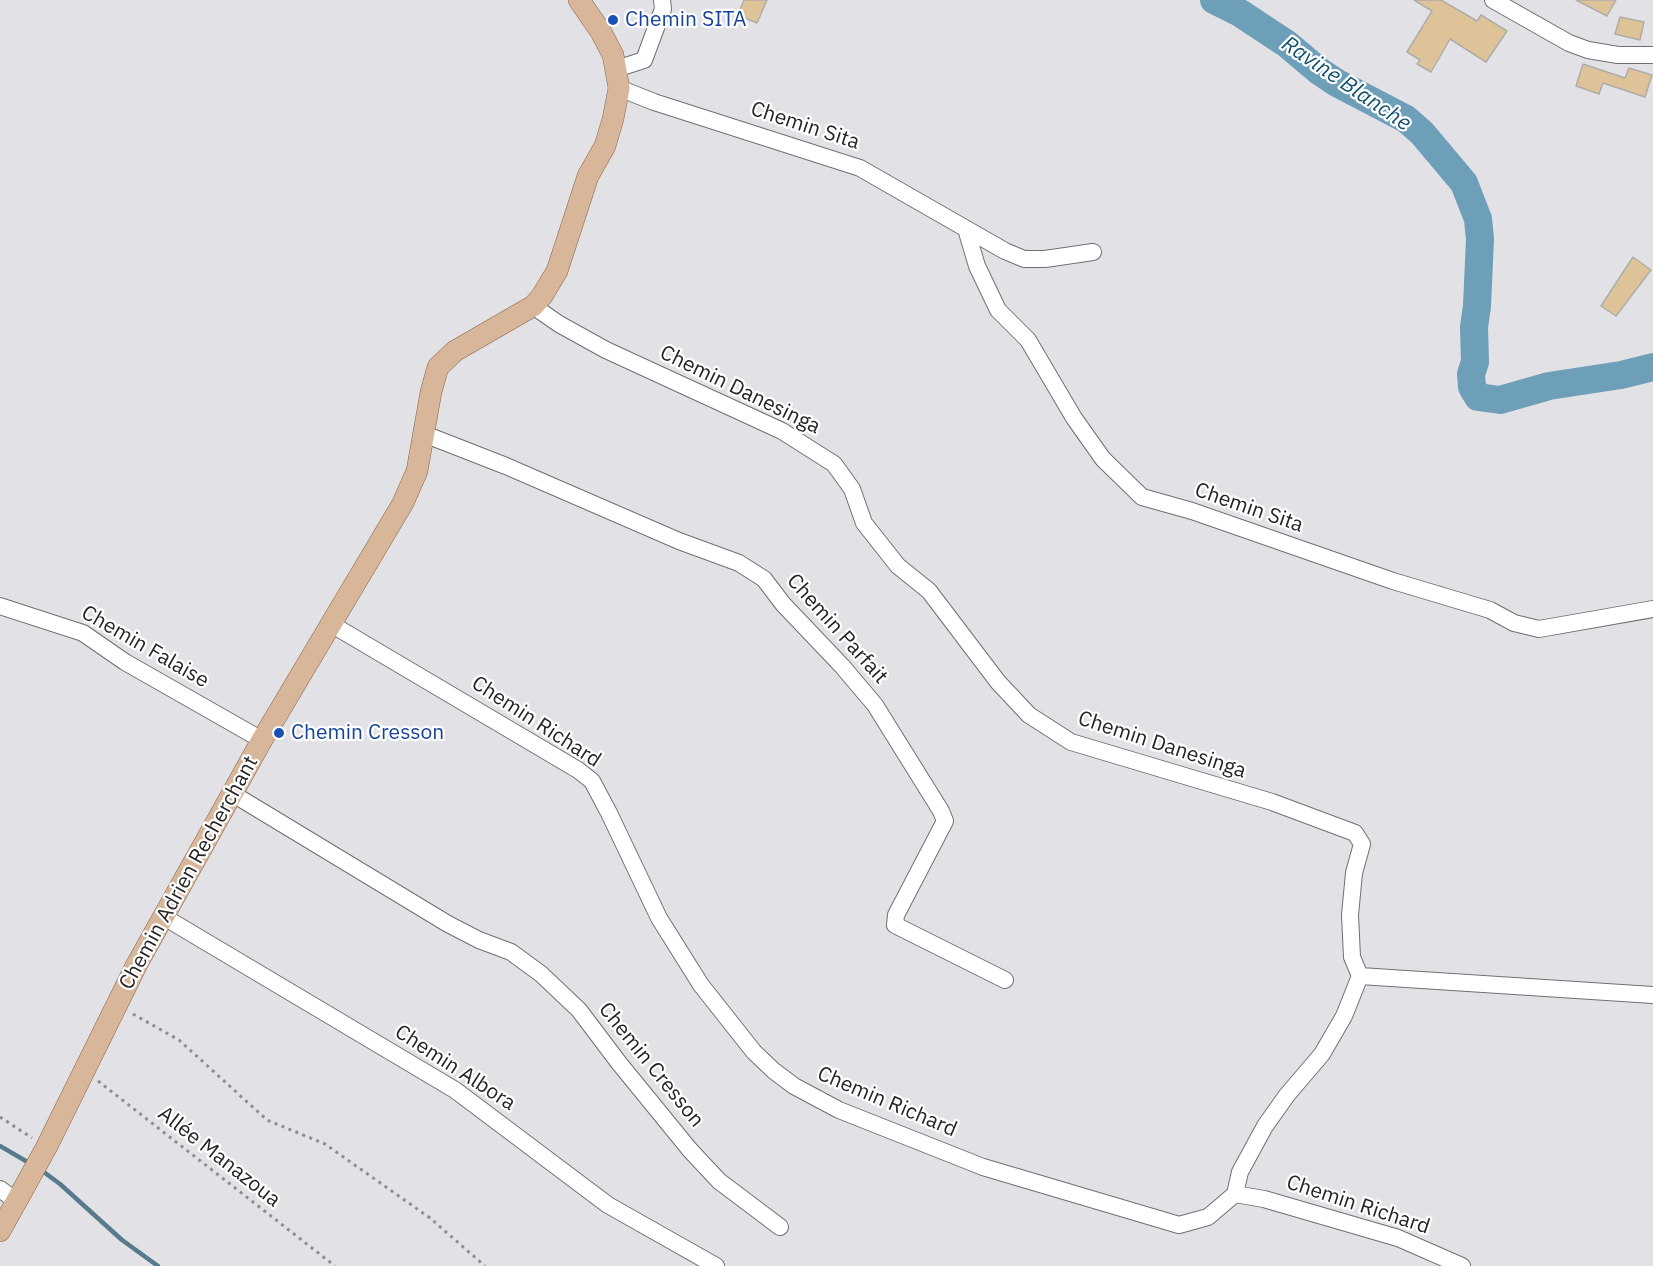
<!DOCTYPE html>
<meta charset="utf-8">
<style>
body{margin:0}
canvas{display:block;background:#e2e2e6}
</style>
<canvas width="1653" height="1266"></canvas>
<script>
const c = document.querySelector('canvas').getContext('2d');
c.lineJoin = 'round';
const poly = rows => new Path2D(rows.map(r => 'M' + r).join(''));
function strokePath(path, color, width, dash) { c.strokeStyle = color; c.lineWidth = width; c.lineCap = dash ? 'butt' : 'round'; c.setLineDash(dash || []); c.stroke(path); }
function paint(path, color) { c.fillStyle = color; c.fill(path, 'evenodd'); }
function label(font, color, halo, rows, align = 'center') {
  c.font = font + ' "IBM Plex Sans",sans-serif'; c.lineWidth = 4.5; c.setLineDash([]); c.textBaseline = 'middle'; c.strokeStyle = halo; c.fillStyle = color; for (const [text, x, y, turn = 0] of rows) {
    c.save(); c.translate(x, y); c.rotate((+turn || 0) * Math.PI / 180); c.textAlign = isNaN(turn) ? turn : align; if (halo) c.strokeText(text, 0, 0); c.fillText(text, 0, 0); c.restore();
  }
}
const stream = poly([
 [0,1146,31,1164],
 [41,1170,60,1184,122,1240,158,1266]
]);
const river = poly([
 [1214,0,1240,13,1287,44,1319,71,1337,83,1406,119,1422,133,1464,183,1478,219,1480,239,1477,306,1474,327,1475,362,1471,374,1472,387,1478,397,1500,400,1549,386,1621,375,1653,367]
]);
const building = poly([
 [744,0,767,0,757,23,738,15,744,0],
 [1414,0,1441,0,1477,21,1481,15,1507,31,1486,62,1450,39,1431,72,1417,64,1420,60,1407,52,1432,11,1414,0],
 [1576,0,1616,0,1607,16,1576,0],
 [1620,17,1644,22,1640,40,1615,34,1620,17],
 [1583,64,1625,78,1629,68,1652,75,1645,97,1603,83,1599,94,1576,86,1583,64],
 [1633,257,1651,270,1616,316,1601,306,1633,257]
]);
const path = poly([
 [133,1014,179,1040,267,1120,325,1144,430,1218,485,1266],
 [98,1081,335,1266],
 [0,1117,32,1138]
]);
const minor = poly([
 [1493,0,1569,43,1588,50,1618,55,1653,55],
 [616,69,644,60,663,9,662,0],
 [619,88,654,102,860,168,1005,251,1024,259,1045,259,1093,252],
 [966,229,977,266,998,310,1028,340,1074,418,1103,459,1142,497,1192,511,1393,581,1490,610,1514,623,1539,629,1653,609],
 [533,306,559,324,606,350,782,431,834,464,852,489,864,523,898,566,929,591,998,682,1029,715,1071,742,1272,802,1355,833,1362,844,1354,873,1350,915,1352,957,1360,976,1344,1016,1322,1054,1287,1095,1265,1126,1240,1172,1235,1194],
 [424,434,506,466,679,541,739,563,764,579,783,604,842,666,875,705,941,811,945,821,896,915,895,925,1005,980],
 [0,606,83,633,125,662,262,740],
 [331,624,578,770,592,781,609,813,659,918,701,985,754,1052,774,1071,794,1086,839,1110,983,1167,1179,1225,1208,1217,1235,1194,1264,1199,1398,1238,1462,1266],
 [233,794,448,924,479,940,511,952,541,974,579,1010,619,1063,690,1150,719,1181,780,1227],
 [164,917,455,1090,608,1205,716,1266],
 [1360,976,1653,995],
 [0,1189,16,1201]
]);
const major = poly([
 [0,1231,46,1148,137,964,262,740,403,503,417,471,431,392,438,367,455,351,533,306,542,296,557,271,588,176,605,146,613,119,619,88,613,55,601,32,579,0]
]);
const markers = [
 [613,20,6,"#1a4fb4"],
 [279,733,6,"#1a4fb4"]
];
const transitNames = [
 ["Chemin SITA",625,20],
 ["Chemin Cresson",291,733]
];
const streetNames = [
 ["Chemin Sita",805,126,18],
 ["Chemin Danesinga",740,390,26],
 ["Chemin Sita",1249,508,19],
 ["Chemin Parfait",837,629,48],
 ["Chemin Falaise",145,647,30],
 ["Chemin Richard",536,722,33],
 ["Chemin Danesinga",1162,745,18],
 ["Chemin Adrien Recherchant",189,873,-61],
 ["Chemin Cresson",651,1065,51],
 ["Chemin Albora",455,1068,33],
 ["Chemin Richard",887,1102,23],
 ["Allée Manazoua",219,1157,38],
 ["Chemin Richard",1358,1205,18]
];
const waterNames = [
 ["Ravine Blanche",1346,84,34]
];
strokePath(stream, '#587a8d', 4.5);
strokePath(river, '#6e9fb9', 28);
paint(building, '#dec398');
strokePath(building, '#afada9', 1.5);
strokePath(minor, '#707074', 18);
strokePath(major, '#876446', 22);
strokePath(path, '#8e8e91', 3, [3, 4.5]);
strokePath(minor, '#fff', 16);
strokePath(major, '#d7b69a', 21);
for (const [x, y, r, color] of markers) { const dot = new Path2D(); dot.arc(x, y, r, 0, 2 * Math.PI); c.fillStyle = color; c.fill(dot); strokePath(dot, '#fff', 2); }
label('21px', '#164399', '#fff', transitNames, 'left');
label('21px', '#252526', '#fff', streetNames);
label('italic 22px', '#13526d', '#fff', waterNames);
</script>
